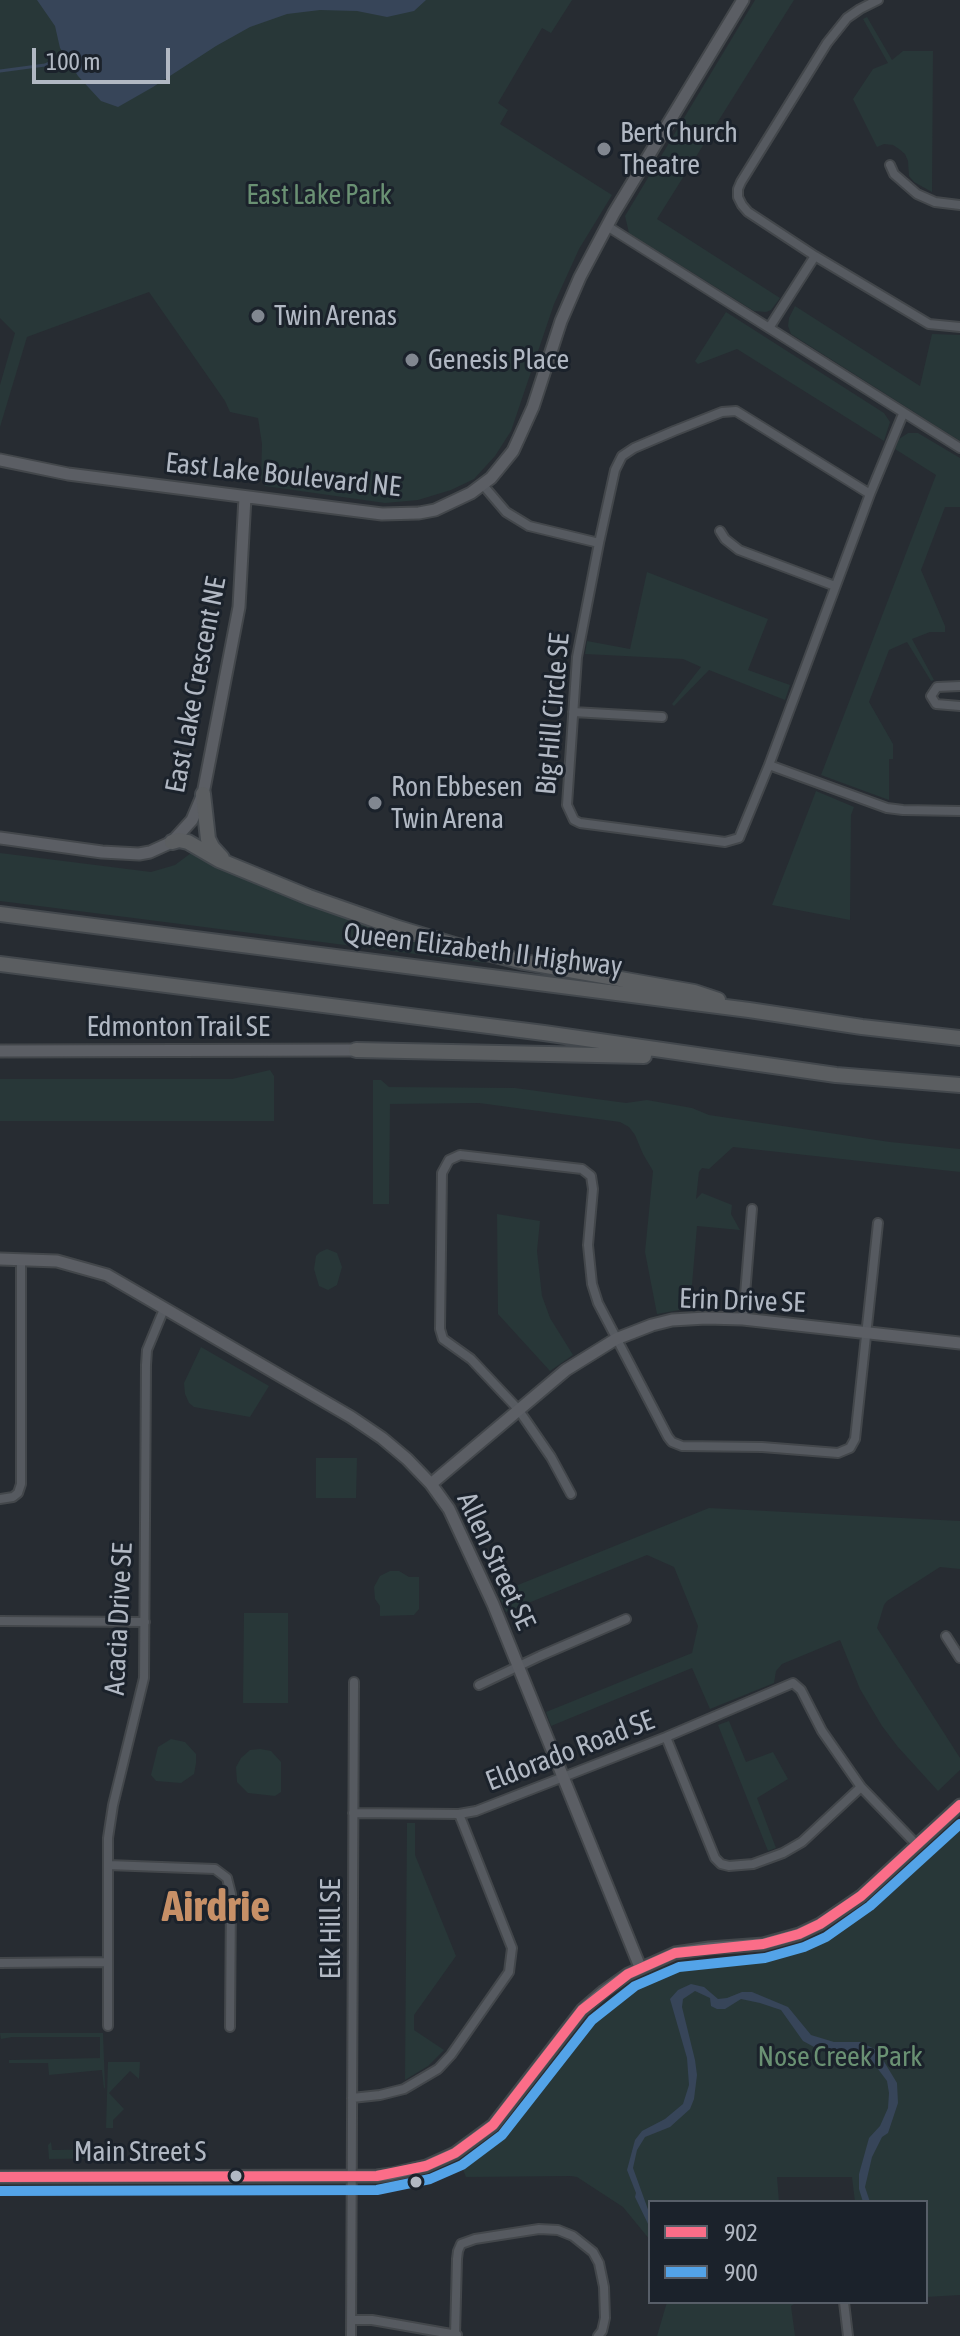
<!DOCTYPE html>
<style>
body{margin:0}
#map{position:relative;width:960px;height:2336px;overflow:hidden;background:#272c32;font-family:"Asap Condensed",sans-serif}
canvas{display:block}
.legend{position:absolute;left:648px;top:2200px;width:280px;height:104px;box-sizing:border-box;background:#1b222b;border:2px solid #575e68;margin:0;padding:10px 14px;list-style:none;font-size:24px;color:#b1b8c3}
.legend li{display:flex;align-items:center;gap:16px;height:40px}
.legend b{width:40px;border:2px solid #575e68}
.scale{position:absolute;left:32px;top:48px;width:138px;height:36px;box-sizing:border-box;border:4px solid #b1b8c3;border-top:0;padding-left:10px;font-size:24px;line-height:28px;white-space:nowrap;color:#b1b8c3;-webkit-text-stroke:6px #1b222b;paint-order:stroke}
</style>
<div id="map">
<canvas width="960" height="2336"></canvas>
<ul class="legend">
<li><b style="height:10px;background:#fb6d88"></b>902</li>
<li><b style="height:10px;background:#53a3e8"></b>900</li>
</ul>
<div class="scale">100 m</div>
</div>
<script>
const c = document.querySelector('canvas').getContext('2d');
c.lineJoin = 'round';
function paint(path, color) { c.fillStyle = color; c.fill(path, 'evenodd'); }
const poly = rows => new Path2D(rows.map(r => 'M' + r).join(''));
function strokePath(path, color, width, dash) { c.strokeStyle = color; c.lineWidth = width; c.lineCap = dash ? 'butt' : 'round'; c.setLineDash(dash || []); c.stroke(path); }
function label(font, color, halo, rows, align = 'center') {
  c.font = font + ' "Asap Condensed",sans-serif'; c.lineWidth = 6; c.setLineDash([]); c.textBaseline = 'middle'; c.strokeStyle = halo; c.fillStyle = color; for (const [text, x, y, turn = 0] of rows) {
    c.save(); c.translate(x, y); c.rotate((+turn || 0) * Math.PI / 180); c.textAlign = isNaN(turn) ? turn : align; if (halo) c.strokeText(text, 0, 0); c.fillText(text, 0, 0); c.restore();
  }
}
const green = poly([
 [0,0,572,0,551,33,542,28,498,103,508,110,500,124,612,195,579,249,554,304,511,431,495,456,474,479,451,490,418,500,385,503,265,486,261,479,262,444,258,418,230,412,225,401,149,292,27,337,0,427,0,385,15,333,0,318],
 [755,0,794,0,657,219,780,298,771,310,766,312,754,311,629,233,625,216],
 [867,17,892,60,903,51,933,51,932,192,914,182,909,176,908,161,905,154,899,149,893,145,884,144,877,147,853,99,873,69,888,63,863,19],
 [795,306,920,386,932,334,960,335,960,441,791,334,788,326,789,318],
 [726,312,884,413,890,422,884,441,737,349,698,364,695,361],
 [908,433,918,433,960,458,960,507,945,507,921,570,945,626,945,632,930,632,912,639,934,680,931,681,907,642,889,650,869,702,893,744,893,759,889,759,889,800,821,775,936,475,895,449,899,439],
 [647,572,768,619,748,670,790,685,785,700,709,670,674,706,672,704,701,667,683,659,585,654,587,641,630,649],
 [816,791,854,807,851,815,850,920,772,905],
 [0,853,151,872,175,865,191,853,237,875,366,925,486,963,0,901],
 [270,1070,274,1076,274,1121,0,1121,0,1079,232,1079],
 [373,1080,381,1080,389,1087,515,1088,626,1103,647,1100,692,1108,709,1115,890,1142,960,1149,960,1172,733,1147,709,1169,702,1168,699,1172,696,1199,702,1193,732,1205,731,1214,740,1230,697,1226,690,1308,657,1314,645,1252,653,1171,643,1154,635,1135,629,1127,620,1122,479,1103,390,1104,389,1204,373,1204],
 [497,1214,540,1221,537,1251,542,1296,550,1318,573,1355,550,1371,498,1314],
 [327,1249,337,1253,342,1267,337,1285,328,1290,319,1286,314,1269,316,1256,320,1252],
 [201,1347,269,1386,250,1417,194,1407,189,1403,185,1394,184,1383],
 [316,1458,357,1458,356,1498,316,1498],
 [709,1508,960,1521,960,1569,940,1567,887,1601,884,1605,877,1628,960,1758,960,1770,938,1791,898,1747,882,1726,860,1689,840,1640,782,1664,776,1671,774,1683,710,1709,692,1668,551,1726,546,1712,692,1653,698,1626,674,1567,647,1555,506,1612,498,1593],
 [390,1571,399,1571,409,1577,419,1577,419,1609,414,1615,380,1616,380,1606,375,1599,374,1587,380,1576],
 [244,1613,288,1613,288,1703,243,1703],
 [729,1721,746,1762,773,1752,788,1779,757,1798,776,1848,768,1851,718,1725],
 [171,1739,185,1742,196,1754,196,1763,194,1774,181,1783,156,1781,151,1775,158,1747],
 [260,1749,271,1751,281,1762,281,1792,275,1796,248,1793,237,1782,236,1767,241,1758,250,1750],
 [960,1819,960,2295,926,2297,926,2202,855,2202,852,2177,777,2177,779,2202,650,2202,650,2240,623,2207,577,2177,571,2176,466,2177,460,2162,503,2133,533,2096,575,2033,591,2015,623,1988,664,1967,685,1962,771,1952,804,1942,836,1927,877,1895],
 [407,1823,415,1823,415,1855,456,1956,414,2015,414,2030,444,2050,428,2066,405,2080],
 [0,2033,103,2033,105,2087,104,2089,102,2070,49,2075,48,2063,9,2063,9,2060,100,2058,100,2037,12,2037,1,2039],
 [108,2062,140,2062,139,2079,130,2071,109,2093,124,2109,113,2120,113,2128,106,2128],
 [51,2142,52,2150,114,2149,114,2157,128,2158,49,2159,48,2145],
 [61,2187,137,2187,151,2193,56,2194],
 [667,2302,797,2302,791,2306,795,2336,657,2336]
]);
const water = poly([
 [37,0,426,0,414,11,387,17,357,11,320,10,287,14,250,27,216,46,153,87,118,107,101,101,78,76,60,48,55,26],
 [691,1984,704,1987,718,1999,727,1998,742,1992,752,1992,788,2007,811,2035,834,2042,860,2042,877,2050,897,2083,898,2103,888,2133,882,2137,872,2157,865,2187,870,2202,863,2202,859,2189,859,2174,869,2138,880,2126,888,2108,889,2093,887,2081,872,2061,863,2054,831,2052,816,2048,803,2041,781,2010,760,2003,741,1999,725,2009,717,2009,711,2006,710,1998,695,1991,683,1999,682,2007,695,2060,697,2075,694,2099,690,2109,670,2127,645,2137,637,2150,633,2168,650,2215,650,2228,635,2197,636,2193,627,2170,635,2140,642,2131,665,2119,683,2104,689,2085,687,2058,670,1999,678,1990]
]);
const stream = poly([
 [0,71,45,65,65,55]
]);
const street = poly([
 [878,0,860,9,847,18,827,43,741,182,738,189,738,197,742,205,748,212,815,256,929,324,960,327],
 [890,165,894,174,917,194,935,202,960,205],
 [607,226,960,448],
 [769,328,815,256],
 [483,485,506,512,529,526,599,543],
 [870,494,736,411,722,412,674,431,634,448,622,456,615,470,599,543,577,657,567,805,574,820,580,823,725,842,739,838,769,765,870,494,903,414],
 [720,531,725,539,739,550,835,586],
 [960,686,937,687,931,696,936,704,960,706],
 [573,712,662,717],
 [769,765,887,808,903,810,960,811],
 [743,1319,752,1209],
 [571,1494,551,1457,518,1409,471,1359,443,1339,440,1329,442,1173,449,1160,460,1155,582,1169,591,1176,593,1189,588,1245,592,1284,598,1303,668,1437,672,1442,682,1446,762,1447,838,1453,850,1448,855,1439,878,1223],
 [0,1499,13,1497,18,1493,21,1484,21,1259],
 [0,1621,145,1622],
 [946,1636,960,1658],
 [479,1685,540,1656,626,1619],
 [666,1737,715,1858,721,1864,729,1866,753,1864,783,1853,802,1842,861,1787],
 [353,1813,459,1814,476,1811,666,1737,793,1683,801,1690,822,1731,861,1787,917,1845],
 [108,1865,215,1869,227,1878,231,1894,230,2027],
 [0,1963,107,1962],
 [108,2026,108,1838,113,1805,144,1678,146,1365,147,1350,164,1309],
 [352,2098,380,2095,404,2089,438,2069,451,2055,509,1972,512,1948,459,1814],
 [844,2302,848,2336],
 [351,2320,372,2320,457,2335],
 [455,2335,457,2259,458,2251,461,2244,475,2239,539,2229,558,2230,573,2236,593,2252,599,2263,604,2287,605,2318,602,2331,598,2336],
 [351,2336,354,1682]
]);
const secondary = poly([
 [0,460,68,474,382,514,419,513,435,510,471,493,491,478,513,451,533,407,561,321,580,277,614,213,743,0],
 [0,838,102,852,139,854,150,852,172,842,192,820,203,794,239,607,245,497],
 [0,1051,356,1050],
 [0,1259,57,1261,107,1275,351,1417,382,1438,407,1459,431,1484,449,1509,493,1604,640,1967],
 [431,1484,566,1370,616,1339,652,1325,672,1320,706,1318,743,1319,960,1343],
 [0,2177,377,2176,392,2174,426,2166,455,2153,493,2125,582,2010,604,1991,628,1974,675,1953,709,1948,763,1944,799,1934,820,1924,861,1896,960,1805]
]);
const highway = poly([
 [203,794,208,839,212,847,222,858],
 [172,842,179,840,188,842,219,860,309,897,395,927,458,946,524,962,694,992,718,1000],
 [0,914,749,1010,862,1027,960,1038],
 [0,964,544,1033,836,1075,960,1085],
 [356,1050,644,1056]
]);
const bus1 = poly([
 [0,2177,377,2176,426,2166,455,2153,493,2125,582,2010,628,1974,675,1953,763,1944,799,1934,820,1924,861,1896,960,1805]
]);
const bus2 = poly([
 [0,2191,377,2190,430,2179,462,2165,502,2135,592,2020,635,1986,679,1967,765,1958,804,1947,826,1937,870,1906,960,1824]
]);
const markers = [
 [604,149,8,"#818790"],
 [258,316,8,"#818790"],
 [412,360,8,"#818790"],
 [375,803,8,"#818790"],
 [236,2176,7,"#b1b8c3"],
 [416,2182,7,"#b1b8c3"]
];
const poiNames = [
 ["Bert Church",620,133],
 ["Theatre",620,165],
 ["Twin Arenas",274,316],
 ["Genesis Place",428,360],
 ["Ron Ebbesen",391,787],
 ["Twin Arena",391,819]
];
const parkNames = [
 ["East Lake Park",319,195],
 ["Nose Creek Park",840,2057]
];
const streetNames = [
 ["East Lake Boulevard NE",283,475,6],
 ["East Lake Crescent NE",196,685,-79],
 ["Big Hill Circle SE",553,714,-85],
 ["Queen Elizabeth II Highway",483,950,7],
 ["Edmonton Trail SE",178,1027],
 ["Erin Drive SE",742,1301,2],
 ["Allen Street SE",496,1561,65],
 ["Acacia Drive SE",119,1619,-87],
 ["Eldorado Road SE",570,1751,-21],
 ["Elk Hill SE",331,1929,-90],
 ["Main Street S",140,2152]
];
const townNames = [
 ["Airdrie",216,1907]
];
paint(green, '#283738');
paint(water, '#374559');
strokePath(stream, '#374559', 3);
strokePath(street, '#43474b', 12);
strokePath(secondary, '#43474b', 15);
strokePath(highway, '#43484d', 18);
strokePath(street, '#565a60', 8);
strokePath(secondary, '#5b5e64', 11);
strokePath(highway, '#5b5e61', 14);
strokePath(bus1, '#fb6d88', 10);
strokePath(bus2, '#53a3e8', 10);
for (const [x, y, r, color] of markers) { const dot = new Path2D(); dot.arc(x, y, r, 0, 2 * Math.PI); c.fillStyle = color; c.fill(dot); strokePath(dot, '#1b222b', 3); }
label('28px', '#b1b8c3', '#1b222b', poiNames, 'left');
label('28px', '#6a9173', '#1b222b', parkNames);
label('28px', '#b1b8c3', '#1b222b', streetNames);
label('bold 44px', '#c79067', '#1b222b', townNames);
</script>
